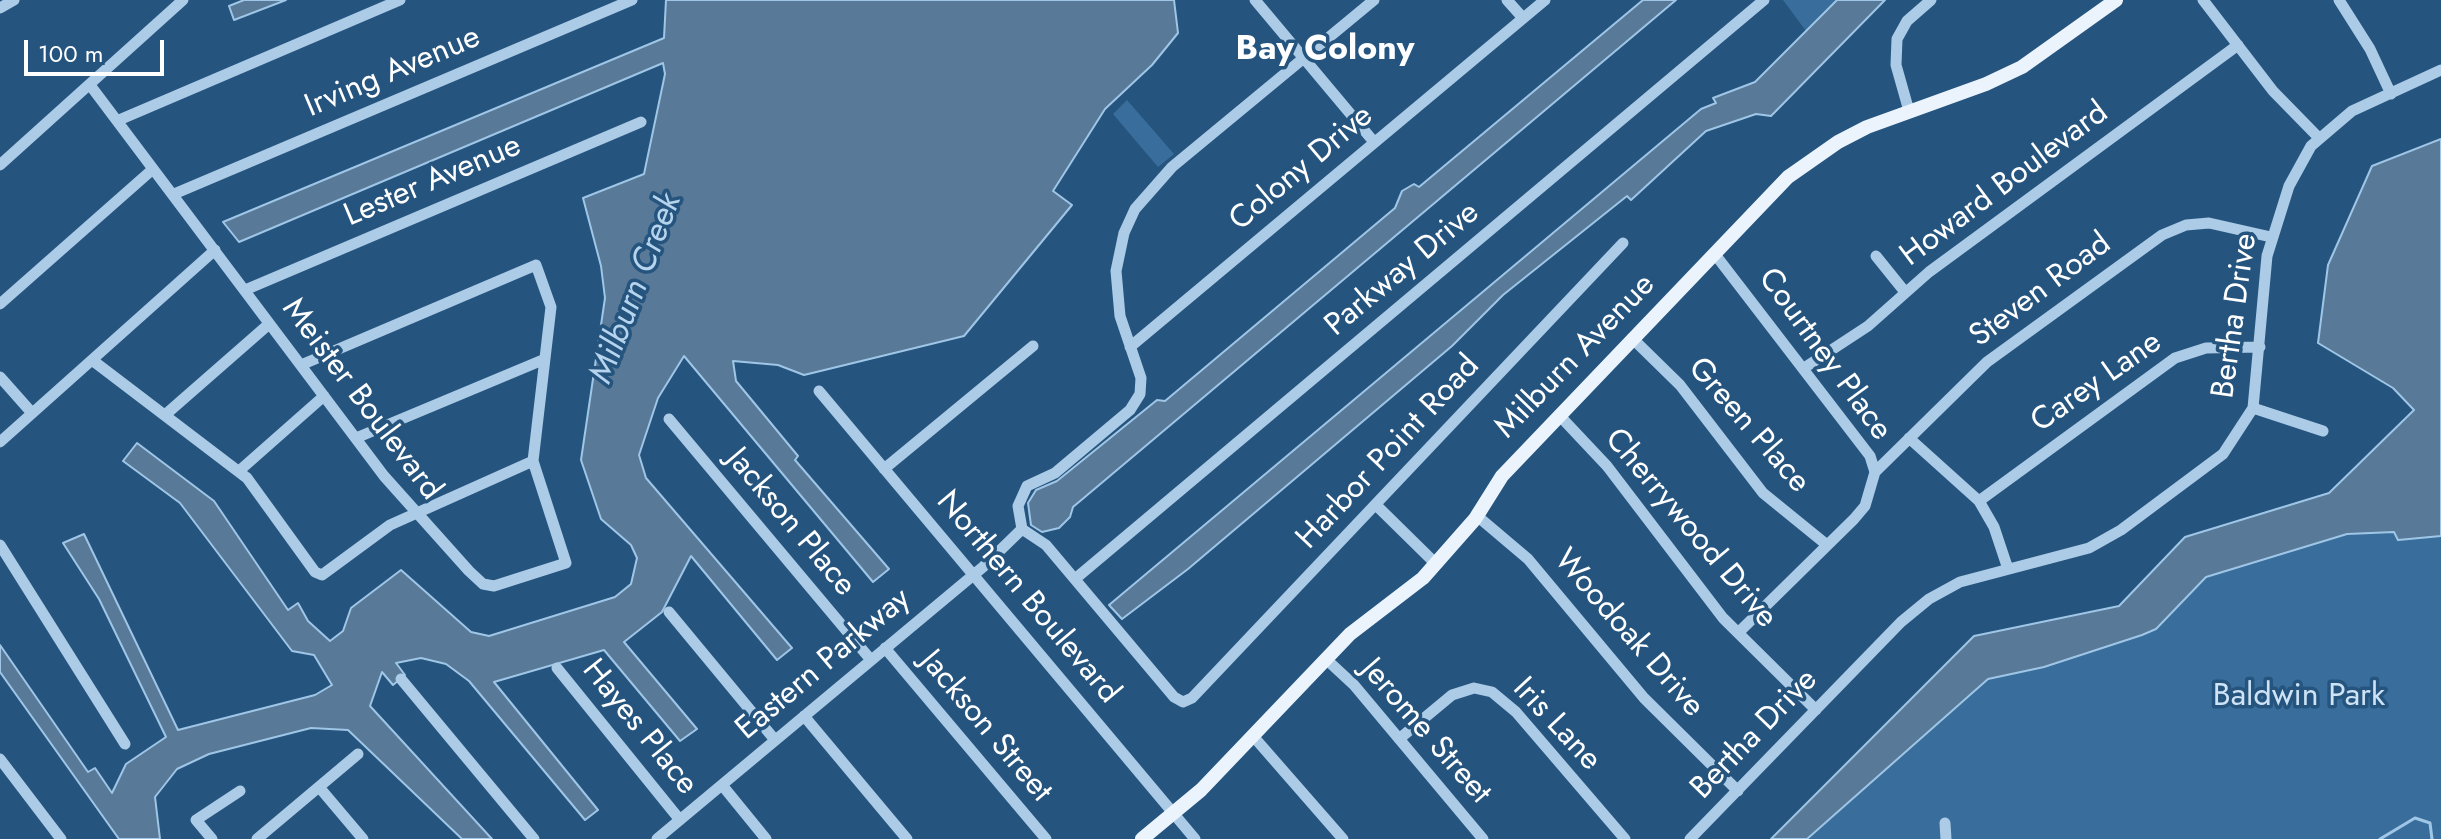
<!DOCTYPE html>
<style>
body{margin:0}
#map{position:relative;width:2441px;height:839px;overflow:hidden;background:#25547e;font-family:Jost,sans-serif}
canvas{display:block}
.scale{position:absolute;left:24px;top:40px;width:140px;height:36px;box-sizing:border-box;border:4px solid #fff;border-top:0;padding-left:10px;font-size:24px;line-height:28px;white-space:nowrap;color:#fff;-webkit-text-stroke:6px #25547e;paint-order:stroke}
</style>
<div id="map">
<canvas width="2441" height="839"></canvas>
<div class="scale">100 m</div>
</div>
<script>
const c = document.querySelector('canvas').getContext('2d');
c.lineJoin = 'round';
function paint(path, color) { c.fillStyle = color; c.fill(path, 'evenodd'); }
const poly = rows => new Path2D(rows.map(r => 'M' + r).join(''));
function strokePath(path, color, width, dash) { c.strokeStyle = color; c.lineWidth = width; c.lineCap = dash ? 'butt' : 'round'; c.setLineDash(dash || []); c.stroke(path); }
function label(font, color, halo, rows, align = 'center') {
  c.font = font + ' Jost,sans-serif'; c.lineWidth = 7; c.setLineDash([]); c.textBaseline = 'middle'; c.strokeStyle = halo; c.fillStyle = color; for (const [text, x, y, turn = 0] of rows) {
    c.save(); c.translate(x, y); c.rotate((+turn || 0) * Math.PI / 180); c.textAlign = isNaN(turn) ? turn : align; if (halo) c.strokeText(text, 0, 0); c.fillText(text, 0, 0); c.restore();
  }
}
const green = poly([
 [1783,0,1837,0,1806,31],
 [1127,100,1174,154,1158,167,1113,114],
 [2395,532,2399,540,2441,536,2441,839,1808,839,1988,679,2142,635,2156,629,2206,577,2347,534]
]);
const water = poly([
 [244,0,286,0,234,20,229,6,244,0],
 [666,0,1174,0,1178,33,1152,65,1105,109,1053,191,1072,205,964,336,804,375,778,365,733,361,736,381,798,456,795,460,889,569,873,582,684,356,658,398,639,455,646,478,792,648,777,660,691,556,662,612,624,642,697,729,680,741,604,650,494,682,598,810,585,820,469,681,446,664,421,658,396,663,405,675,393,685,382,672,370,706,492,839,462,839,348,730,311,728,209,754,177,769,155,797,160,839,119,839,0,672,0,645,88,772,95,768,112,793,126,764,166,737,99,599,63,543,84,534,178,730,315,695,332,685,314,655,292,651,180,503,123,461,137,443,214,501,288,610,298,603,308,621,330,641,343,631,351,608,401,570,471,632,489,636,615,597,631,584,637,558,631,545,601,519,581,460,605,298,601,266,583,198,644,174,665,74,663,63,239,242,223,222,664,38,666,0],
 [1643,0,1676,0,1073,507,1070,517,1059,528,1042,532,1031,525,1028,503,1036,490,1057,481,1157,400,1165,401,1395,208,1402,191,1414,184,1419,187,1643,0],
 [1837,0,1885,0,1771,116,1756,114,1706,131,1631,200,1627,196,1503,295,1452,346,1188,569,1122,619,1109,605,1701,109,1716,103,1713,98,1755,82,1837,0],
 [2441,139,2441,536,2398,540,2394,532,2347,534,2206,577,2156,629,2142,635,2044,667,1988,679,1807,839,1771,839,1974,636,2119,606,2185,537,2329,493,2414,410,2393,388,2318,343,2328,265,2372,166,2441,139]
]);
const stream = poly([
 [2380,839,2415,818,2430,823,2432,839]
]);
const minor = poly([
 [1255,0,1374,142],
 [1507,0,1523,18],
 [2203,0,2273,91,2318,137],
 [2339,0,2370,49,2391,94],
 [0,8,14,0],
 [90,85,384,476,469,571,483,584,494,586,566,563,533,461,551,307,536,265,301,365],
 [1909,111,1896,65,1897,39,1907,21,1931,0],
 [119,120,400,0],
 [0,165,183,0],
 [174,194,632,0],
 [1714,253,1870,456,1875,472,1865,506,1854,519,1738,633],
 [1876,256,1905,292],
 [245,290,641,122],
 [0,304,153,169],
 [1632,338,1680,385,1763,493,1827,545],
 [1130,347,1545,0],
 [92,360,247,478,315,572,322,575,390,525,533,461],
 [1804,368,1868,326,1929,272,2238,45],
 [0,377,32,413],
 [819,391,1195,839],
 [2253,408,2323,431],
 [165,415,269,324],
 [1559,415,1607,466,1723,618,1816,710],
 [669,419,871,660],
 [356,438,545,359],
 [1909,438,1979,501,1994,527,2008,569],
 [0,442,215,250],
 [884,469,1033,346],
 [239,471,324,396],
 [1875,472,1987,362,2162,235,2186,225,2209,223,2271,237],
 [1979,501,2175,358,2206,348,2260,347],
 [1376,505,1436,564],
 [1476,515,1528,559,1644,698,1738,791],
 [1022,529,1046,545,1174,697,1183,702,1192,698,1623,243],
 [1022,529,1018,506,1027,486,1055,473,1130,410,1140,394,1141,378,1120,316,1116,271,1124,233,1135,209,1172,167,1374,0],
 [0,545,125,744],
 [1075,579,1764,0],
 [669,612,775,740],
 [885,648,1046,839],
 [1327,660,1354,685,1483,839],
 [557,668,680,820],
 [401,679,534,839],
 [804,716,907,839],
 [1253,736,1343,839],
 [1399,739,1452,695,1474,688,1492,692,1516,712,1625,839],
 [0,759,61,839],
 [722,785,766,839],
 [319,787,363,839],
 [1945,823,1946,839],
 [212,839,196,820,240,791],
 [257,839,358,754],
 [657,839,983,567,1022,529],
 [1690,839,1901,622,1929,599,1960,582,2089,548,2121,530,2223,454,2253,408,2267,256,2289,186,2311,146,2352,111,2441,70]
]);
const major = poly([
 [1142,839,1201,790,1350,634,1423,578,1475,519,1502,476,1788,177,1838,142,1867,127,1986,84,2022,67,2116,0]
]);
const streetNames = [
 ["Irving Avenue",393,73,-23],
 ["Colony Drive",1302,169,-40],
 ["Lester Avenue",433,182,-23],
 ["Howard Boulevard",2005,185,-37],
 ["Parkway Drive",1403,270,-40],
 ["Steven Road",2041,291,-37],
 ["Bertha Drive",2236,316,-82],
 ["Courtney Place",1824,355,54],
 ["Milburn Avenue",1576,357,-46],
 ["Carey Lane",2097,383,-35],
 ["Meister Boulevard",361,400,53],
 ["Green Place",1748,426,49],
 ["Harbor Point Road",1389,453,-47],
 ["Jackson Place",790,523,50],
 ["Cherrywood Drive",1690,529,50],
 ["Northern Boulevard",1027,598,50],
 ["Woodoak Drive",1628,634,49],
 ["Eastern Parkway",824,665,-40],
 ["Iris Lane",1556,725,47],
 ["Jackson Street",985,727,50],
 ["Hayes Place",639,728,51],
 ["Jerome Street",1425,732,49],
 ["Bertha Drive",1755,735,-46]
];
const parkNames = [
 ["Baldwin Park",2299,697]
];
const neighbourhoodNames = [
 ["Bay Colony",1325,51]
];
const waterNames = [
 ["Milburn Creek",637,289,-69]
];
paint(green, '#396e9c');
paint(water, '#587997');
strokePath(water, '#9fc6e6', 2);
strokePath(stream, '#9fc6e6', 3);
strokePath(minor, '#abcbe6', 11);
strokePath(major, '#ebf4fd', 14);
label('32px', '#fff', '#25547e', streetNames);
label('32px', '#cee3f5', '#25547e', parkNames);
label('bold 34px', '#fff', '#25547e', neighbourhoodNames);
label('italic 34px', '#b6d4ed', '#25547e', waterNames);
</script>
